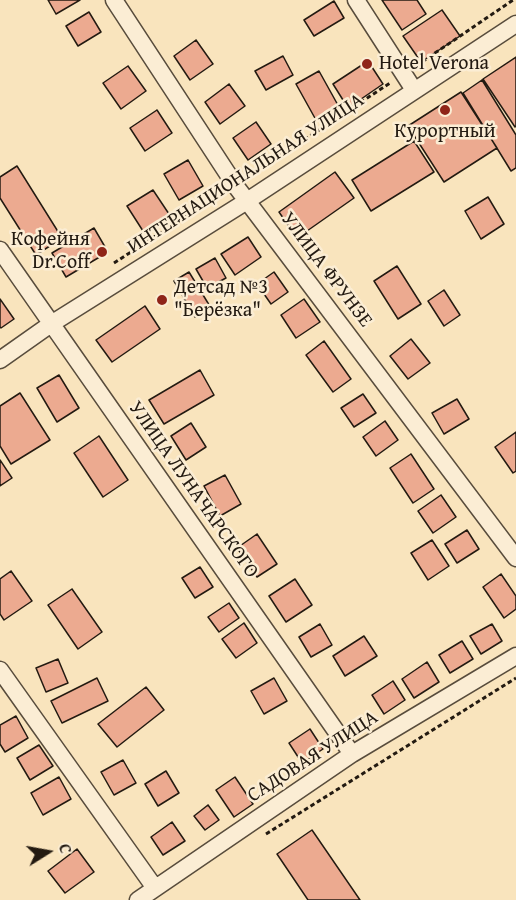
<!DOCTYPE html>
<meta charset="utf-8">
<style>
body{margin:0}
#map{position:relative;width:516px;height:900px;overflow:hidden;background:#f9e4bd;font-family:"Gentium Book Plus",serif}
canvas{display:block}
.north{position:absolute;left:18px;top:822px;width:60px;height:60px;-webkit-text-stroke:4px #fbedd4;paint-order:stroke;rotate:79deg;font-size:16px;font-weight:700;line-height:24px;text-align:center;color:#231a11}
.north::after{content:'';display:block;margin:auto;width:21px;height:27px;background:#231a11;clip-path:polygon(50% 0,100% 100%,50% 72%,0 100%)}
</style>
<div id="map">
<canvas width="516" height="900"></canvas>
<div class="north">С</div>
</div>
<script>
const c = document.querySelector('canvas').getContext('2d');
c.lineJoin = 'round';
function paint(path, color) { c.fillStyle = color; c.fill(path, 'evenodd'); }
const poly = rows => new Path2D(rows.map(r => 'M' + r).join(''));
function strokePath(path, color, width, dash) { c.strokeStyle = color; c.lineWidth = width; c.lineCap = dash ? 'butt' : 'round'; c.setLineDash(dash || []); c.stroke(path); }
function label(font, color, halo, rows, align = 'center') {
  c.font = font + ' "Gentium Book Plus",serif'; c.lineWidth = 5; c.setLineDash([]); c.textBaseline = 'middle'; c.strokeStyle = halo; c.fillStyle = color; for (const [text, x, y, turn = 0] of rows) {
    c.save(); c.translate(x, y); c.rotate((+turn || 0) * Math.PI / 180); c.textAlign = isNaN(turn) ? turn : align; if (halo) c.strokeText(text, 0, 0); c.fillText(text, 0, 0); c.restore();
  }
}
const building = poly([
 [48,0,80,0,56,14,48,0],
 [382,0,417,0,426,14,402,30,382,0],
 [334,1,344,18,314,36,304,20,334,1],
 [442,10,460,36,421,62,403,36,442,10],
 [89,12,101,32,78,46,66,26,89,12],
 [196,40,213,64,190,80,174,56,196,40],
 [283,56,293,75,266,90,255,71,283,56],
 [516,57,516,126,515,127,483,79,516,57],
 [368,61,383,84,348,108,333,84,368,61],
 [128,66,146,91,121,109,103,83,128,66],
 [319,71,339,107,316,120,296,84,319,71],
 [482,80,516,135,516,168,511,171,463,93,482,80],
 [229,84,245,106,220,124,205,102,229,84],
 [461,92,497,148,444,182,408,126,461,92],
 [157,110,172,133,145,151,130,128,157,110],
 [256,122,271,144,248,160,233,138,256,122],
 [414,141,434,172,371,211,352,180,414,141],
 [188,160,203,186,179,200,164,174,188,160],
 [17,166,62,238,36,255,0,198,0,177,17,166],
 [335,172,354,198,297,238,279,212,335,172],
 [153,190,169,214,143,231,127,206,153,190],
 [488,197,504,224,481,239,465,211,488,197],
 [94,228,108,252,66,277,52,253,94,228],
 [248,237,261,257,235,275,221,254,248,237],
 [215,258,226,278,207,288,196,269,215,258],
 [397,266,421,304,398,319,374,281,397,266],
 [189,272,211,308,195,317,174,281,189,272],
 [274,272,288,292,271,304,257,284,274,272],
 [444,290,460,315,444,326,428,301,444,290],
 [0,299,14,319,1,328,0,327,0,299],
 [304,299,320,322,296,338,281,315,304,299],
 [145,306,160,329,112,362,96,340,145,306],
 [411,339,430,363,408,379,390,356,411,339],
 [324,341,351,379,333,392,306,355,324,341],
 [200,370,214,395,164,424,149,400,200,370],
 [59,375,79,408,57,422,37,388,59,375],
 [20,393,50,440,11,464,0,446,0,406,20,393],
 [363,394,376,413,354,427,341,408,363,394],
 [457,399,469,419,444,434,432,413,457,399],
 [385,421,398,440,376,456,363,437,385,421],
 [191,423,206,447,186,460,171,436,191,423],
 [516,432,516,471,513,473,495,447,516,432],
 [99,436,128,480,103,497,74,453,99,436],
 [411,454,434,489,413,503,390,468,411,454],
 [0,460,12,478,0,486,0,460],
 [225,475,241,504,220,516,204,486,225,475],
 [441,495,456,517,433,533,418,511,441,495],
 [467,530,479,549,457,563,445,544,467,530],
 [257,534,277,564,257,577,237,548,257,534],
 [432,540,449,566,428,580,411,553,432,540],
 [200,567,213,587,195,598,182,578,200,567],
 [11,571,32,601,4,620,0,614,0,579,11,571],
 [501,574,516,596,516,609,504,618,483,587,501,574],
 [295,579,312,605,286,622,269,596,295,579],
 [72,589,102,632,78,649,48,605,72,589],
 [229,603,239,618,219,632,208,617,229,603],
 [244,623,257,643,236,658,222,639,244,623],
 [320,624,332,645,311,657,299,637,320,624],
 [492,624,502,641,481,654,470,636,492,624],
 [364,636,377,656,345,676,333,656,364,636],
 [462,641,473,659,450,673,439,655,462,641],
 [58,659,68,683,46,692,36,668,58,659],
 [427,662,439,682,414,698,402,679,427,662],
 [97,678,108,701,62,723,51,701,97,678],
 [274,678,287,701,264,714,251,691,274,678],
 [393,681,405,700,384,714,372,695,393,681],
 [146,687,164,710,117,747,98,724,146,687],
 [16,716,28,738,5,752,0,744,0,725,16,716],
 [310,729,323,749,302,763,289,743,310,729],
 [39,745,53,766,30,780,17,758,39,745],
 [123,760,136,783,114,795,101,772,123,760],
 [166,771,179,793,158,806,145,784,166,771],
 [59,777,71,799,43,815,31,793,59,777],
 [235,777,253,804,234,817,216,790,235,777],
 [208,805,219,820,205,830,194,816,208,805],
 [172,822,185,841,163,855,151,837,172,822],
 [312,830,360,900,308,900,277,854,312,830],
 [77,849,94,872,65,893,48,871,77,849]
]);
const path = poly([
 [416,66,513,0],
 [248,177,390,83],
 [114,263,222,193],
 [266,834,516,678]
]);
const minor = poly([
 [114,0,235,185,516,558],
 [356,0,414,90],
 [0,250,352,754],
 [0,360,51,324,247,201,516,24],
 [0,670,155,888],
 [138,900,352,754,516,656]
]);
const markers = [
 [367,64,6,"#8f2418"],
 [445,110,6,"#8f2418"],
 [102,252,6,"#8f2418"],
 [162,300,6,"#8f2418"]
];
const poiNames = [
 ["Hotel Verona",379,64],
 ["Курортный",445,132,"center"],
 ["Кофейня",90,240,"right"],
 ["Dr.Coff",90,263,"right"],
 ["Детсад №3",174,288],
 ["\"Берёзка\"",174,311]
];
const streetNames = [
 ["ИНТЕРНАЦИОНАЛЬНАЯ УЛИЦА",246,174,-33],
 ["УЛИЦА ФРУНЗЕ",326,270,53],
 ["УЛИЦА ЛУНАЧАРСКОГО",193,490,55],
 ["САДОВАЯ УЛИЦА",313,757,-33]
];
paint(building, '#ecaa90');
strokePath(building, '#231a11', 1.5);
strokePath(minor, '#584c3c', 19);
strokePath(path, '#231a11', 3, [4.5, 3]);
strokePath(minor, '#fbedd4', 16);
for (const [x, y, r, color] of markers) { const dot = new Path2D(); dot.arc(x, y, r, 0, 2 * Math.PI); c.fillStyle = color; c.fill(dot); strokePath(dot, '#fbedd4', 2); }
label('20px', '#231a11', '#fbedd4', poiNames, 'left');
label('20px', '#231a11', '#fbedd4', streetNames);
</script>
